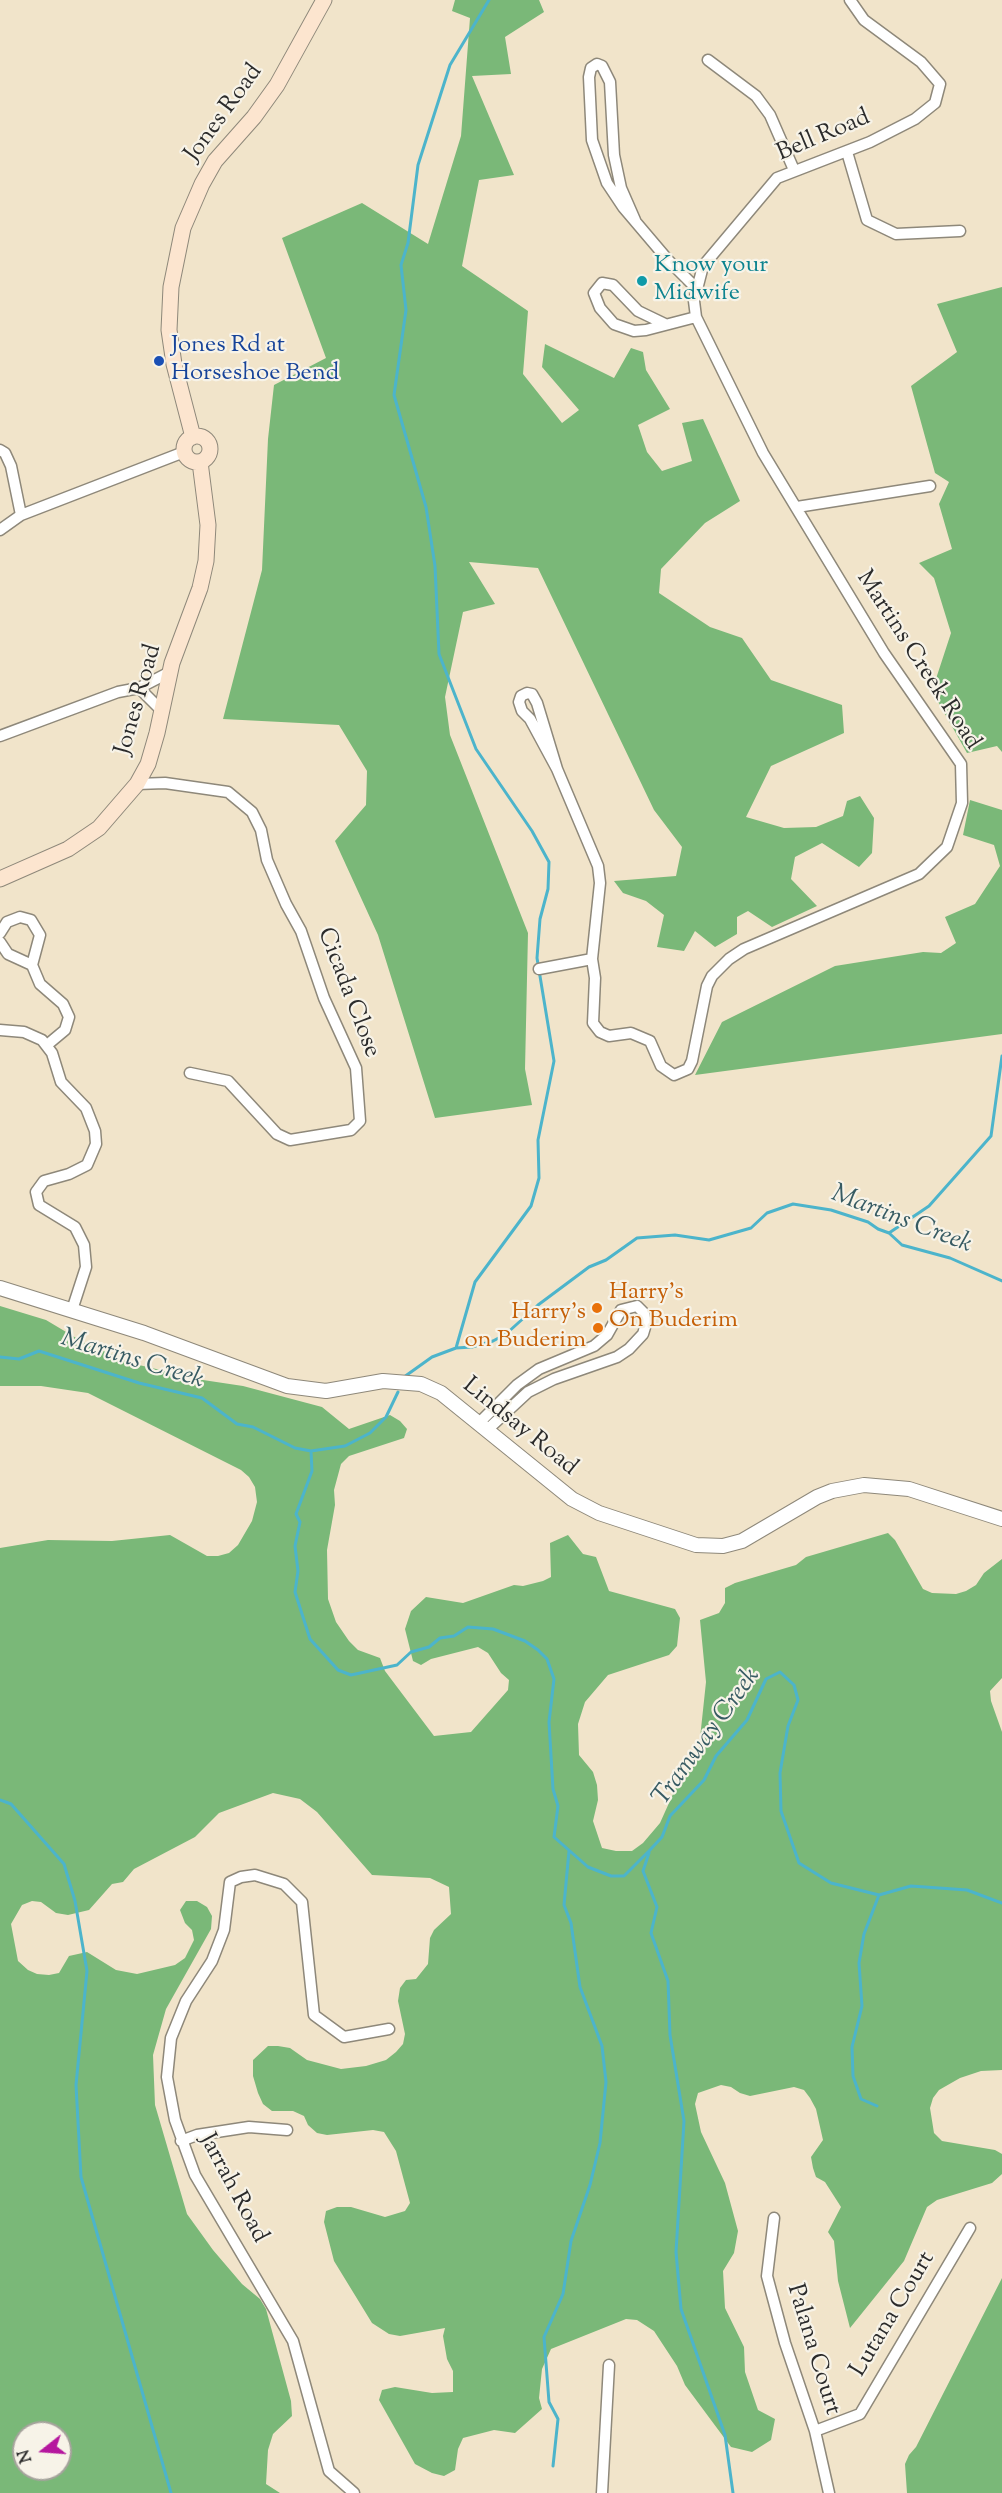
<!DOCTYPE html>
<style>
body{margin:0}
#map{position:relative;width:1002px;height:2493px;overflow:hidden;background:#f1e4ca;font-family:"Sorts Mill Goudy",serif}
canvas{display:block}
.north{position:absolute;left:12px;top:2421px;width:60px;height:60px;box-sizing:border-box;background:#f7f3e8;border:2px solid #a5a39c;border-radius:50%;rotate:253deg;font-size:16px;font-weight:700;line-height:24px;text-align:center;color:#2b2b2b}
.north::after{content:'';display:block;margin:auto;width:21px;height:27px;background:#b5179e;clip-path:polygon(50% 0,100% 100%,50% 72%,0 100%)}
</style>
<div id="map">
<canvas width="1002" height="2493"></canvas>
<div class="north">N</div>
</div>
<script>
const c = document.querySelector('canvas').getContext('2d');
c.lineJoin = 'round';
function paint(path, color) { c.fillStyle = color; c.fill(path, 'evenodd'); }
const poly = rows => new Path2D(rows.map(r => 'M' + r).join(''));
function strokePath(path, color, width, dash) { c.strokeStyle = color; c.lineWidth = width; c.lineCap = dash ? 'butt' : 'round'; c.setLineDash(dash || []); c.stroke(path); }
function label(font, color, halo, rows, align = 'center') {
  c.font = font + ' "Sorts Mill Goudy",serif'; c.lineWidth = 4.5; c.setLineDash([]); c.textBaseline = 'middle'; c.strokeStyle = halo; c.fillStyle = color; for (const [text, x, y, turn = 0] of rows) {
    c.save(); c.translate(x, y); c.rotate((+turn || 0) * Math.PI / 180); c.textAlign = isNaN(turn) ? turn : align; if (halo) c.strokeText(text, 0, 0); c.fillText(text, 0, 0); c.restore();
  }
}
const forest = poly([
 [455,0,539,0,544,12,505,37,511,74,472,76,514,175,479,180,462,266,528,311,523,374,562,423,579,410,542,367,545,344,614,378,631,348,643,352,646,370,670,409,638,425,647,452,662,471,692,461,682,423,703,419,740,501,705,523,661,569,659,593,710,627,742,638,771,680,842,705,844,733,771,766,746,817,784,828,816,827,843,816,847,801,860,796,874,818,872,853,859,867,822,843,795,857,791,879,817,906,772,927,748,911,737,917,737,934,715,947,695,931,684,951,657,947,664,915,646,901,623,893,614,881,676,876,682,847,654,810,538,568,469,562,495,604,463,612,445,697,450,735,528,933,525,1069,532,1105,435,1118,378,935,335,841,366,805,367,771,339,725,223,719,262,570,268,439,274,385,326,358,282,238,362,203,428,244,461,136,470,18,452,11],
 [1002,287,1002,752,997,746,967,753,932,691,951,633,934,578,919,563,952,549,939,504,949,482,935,473,911,386,957,352,937,304],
 [970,800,1002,810,1002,1034,695,1075,722,1022,835,966,923,952,941,953,956,943,945,917,975,904,1000,866,994,845,963,835],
 [0,1306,46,1320,88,1345,139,1365,203,1380,243,1386,322,1407,349,1429,390,1415,400,1421,407,1429,404,1438,349,1456,341,1464,334,1490,335,1505,327,1550,328,1599,336,1622,349,1641,358,1650,380,1658,385,1671,434,1736,471,1732,508,1690,509,1680,501,1673,488,1653,478,1647,431,1659,421,1665,413,1661,405,1629,411,1611,426,1597,463,1603,514,1585,523,1586,543,1581,551,1577,550,1543,568,1535,583,1554,596,1557,609,1591,675,1609,680,1618,677,1646,669,1655,608,1675,585,1702,578,1724,579,1755,593,1772,597,1785,598,1800,593,1821,602,1848,616,1851,632,1851,643,1843,660,1823,682,1774,693,1767,698,1757,706,1682,700,1620,719,1613,725,1603,725,1588,735,1583,796,1565,806,1557,888,1533,895,1540,923,1589,932,1593,956,1594,966,1591,976,1585,984,1573,1002,1559,1002,1678,990,1691,991,1701,1002,1732,1002,2070,981,2071,960,2078,939,2090,933,2098,930,2108,934,2133,942,2141,995,2150,1002,2154,1002,2174,992,2183,937,2200,927,2207,904,2261,850,2328,838,2281,834,2241,828,2232,841,2207,825,2182,816,2177,813,2168,811,2157,823,2140,816,2109,810,2098,804,2090,794,2087,750,2096,740,2093,731,2087,721,2085,698,2093,695,2104,701,2132,725,2183,738,2231,734,2253,723,2271,725,2308,744,2347,745,2372,758,2410,775,2419,771,2440,752,2452,731,2447,685,2385,677,2366,654,2331,637,2320,626,2319,551,2349,542,2369,539,2398,542,2409,515,2433,494,2430,463,2438,458,2449,455,2470,444,2476,432,2473,415,2464,379,2400,382,2390,395,2387,432,2393,453,2392,453,2371,447,2359,443,2336,445,2328,400,2336,389,2334,372,2323,334,2261,324,2222,326,2211,337,2207,351,2207,385,2217,405,2211,410,2203,396,2151,384,2132,373,2130,327,2135,317,2133,308,2125,304,2116,293,2111,272,2111,263,2104,258,2093,253,2076,253,2060,268,2046,278,2046,290,2048,307,2060,341,2069,366,2066,386,2060,396,2052,403,2044,405,2034,398,2001,400,1988,406,1980,416,1979,428,1964,430,1938,434,1930,451,1914,449,1887,430,1878,372,1875,317,1812,300,1799,273,1793,219,1813,195,1837,134,1869,123,1882,112,1884,89,1910,68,1915,56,1913,41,1902,32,1901,22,1905,11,1924,18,1961,28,1970,37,1974,49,1975,59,1973,69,1956,87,1952,116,1970,137,1974,175,1965,185,1958,194,1940,192,1930,185,1923,180,1910,186,1901,197,1901,207,1907,212,1916,211,1929,166,2009,153,2055,155,2105,187,2214,213,2250,242,2284,260,2299,266,2309,291,2401,292,2416,273,2434,268,2450,266,2484,280,2493,0,2493,0,1548,48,1540,112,1541,170,1535,207,1556,218,1556,229,1553,238,1545,252,1521,257,1502,255,1487,249,1477,241,1470,88,1393,41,1386,0,1386],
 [24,2433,60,2433,60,2469,24,2469],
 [1002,2278,1002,2493,907,2493,905,2464,909,2455,916,2447]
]);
const stream = poly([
 [889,1233,929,1206,991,1136,1002,1056],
 [456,1348,475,1282,531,1206,539,1178,538,1140,554,1061,537,958,540,919,548,889,549,862,532,831,476,749,439,654,435,566,426,507,394,395,406,310,401,265,408,243,418,165,450,65,489,0],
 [0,1357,19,1359,39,1351,139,1383,202,1398,237,1424,253,1427,295,1448,311,1451,345,1446,370,1433,386,1417,398,1392],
 [404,1377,432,1357,456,1348,472,1347,493,1341,506,1334,538,1305,589,1267,606,1260,637,1238,675,1235,709,1240,751,1228,767,1213,793,1204,831,1210,868,1222,878,1229,889,1233,902,1245,950,1258,1002,1281],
 [311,1451,312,1471,296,1514,300,1522,295,1546,298,1571,295,1592,310,1639,338,1670,351,1675,397,1665,411,1652,429,1647,440,1638,454,1636,468,1627,493,1629,525,1641,538,1650,547,1659,554,1679,549,1722,553,1789,558,1806,554,1837,588,1867,611,1876,624,1876,649,1851,662,1837,670,1816,704,1780,716,1756,747,1720,766,1679,780,1672,794,1685,798,1700,788,1726,780,1773,781,1811,799,1863,831,1883,879,1895,911,1886,967,1890,1002,1903],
 [0,1800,11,1804,64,1864,75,1901,87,1971,76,2085,81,2177,171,2493],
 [649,1853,643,1871,657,1907,651,1933,668,1981,670,2035,684,2121,676,2252,681,2309,725,2435,733,2493],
 [877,2106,861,2099,853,2076,852,2047,862,2006,859,1963,864,1934,879,1895],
 [553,2466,558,2419,549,2402,544,2337,563,2294,571,2241,590,2185,600,2143,606,2082,602,2046,580,1987,571,1923,564,1905,569,1851]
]);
const minor = poly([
 [708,60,756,96,770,115,794,170],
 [847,152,867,220,896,234,960,231],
 [635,220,621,188,614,155,610,82,602,66,597,64,591,68,589,77,592,140,607,183,623,207,668,260,696,288],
 [665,324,638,311,613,285,602,283,594,293,600,308,614,324,634,331,646,330,696,317],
 [0,450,5,453,11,466,21,515],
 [797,507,930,486],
 [0,530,21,515,184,452],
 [139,688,162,711],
 [0,736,118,692,139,688,170,672],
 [557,769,537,703,532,694,527,693,521,696,519,702,522,711,530,719,557,769,598,866,600,883,592,959,595,978,593,1023,600,1032,609,1036,631,1033,650,1041,661,1066,674,1075,688,1069,692,1061,707,986,712,976,729,959,744,949,919,874,947,847,962,803,961,764,884,653,763,453,696,317,694,301,703,266,777,178,870,142,915,119,935,103,940,84,921,62,864,20,850,0],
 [137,784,165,783,228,792,252,812,261,830,267,860,286,904,301,931,324,998,356,1068,360,1121,351,1130,290,1140,277,1134,228,1081,190,1073],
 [0,933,7,922,20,917,31,920,40,935,32,965,8,954,0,942],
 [32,965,40,984,63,1004,69,1017,65,1030,47,1045],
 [539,969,592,959],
 [0,1030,24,1032,42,1040,52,1053,61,1082,86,1108,95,1131,96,1144,87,1165,69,1174,44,1181,36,1192,39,1205,75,1227,84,1245,86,1267,72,1310],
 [479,1423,517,1385,539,1369,594,1346,607,1335,621,1310,637,1306,644,1313,646,1324,643,1334,629,1349,617,1357,554,1379,528,1392,487,1430],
 [181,2141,197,2135,249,2127,287,2130],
 [774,2218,767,2276,785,2343,815,2431,829,2493],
 [815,2431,860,2414,970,2228],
 [354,2493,329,2471,293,2341,195,2175,175,2120,167,2077,171,2038,186,2001,212,1961,224,1930,230,1882,241,1877,255,1875,284,1884,302,1902,314,2015,344,2037,389,2029],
 [602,2493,609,2365]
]);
const tertiary = poly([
 [0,1288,144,1333,287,1386,326,1391,383,1381,421,1384,441,1393,572,1499,599,1513,696,1545,723,1546,742,1541,817,1497,832,1491,864,1485,909,1489,1002,1519]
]);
const secondary = poly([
 '184 449a13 13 0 1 1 26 0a13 13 0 1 1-26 0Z',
 [193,437,174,364,169,330,171,287,183,228,202,184,215,161,254,117,277,85,324,0],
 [0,879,68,849,99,828,137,784,148,764,157,733,172,663,200,588,206,561,208,525,200,462]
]);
const markers = [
 [642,281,6,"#0f9aa8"],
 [159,361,6,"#1a4fb4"],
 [597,1308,6,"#e8710a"],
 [598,1328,6,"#e8710a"]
];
const streetNames = [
 ["Jones Road",225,114,-54],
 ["Bell Road",824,137,-23],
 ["Martins Creek Road",917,661,57],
 ["Jones Road",140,700,-74],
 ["Cicada Close",347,993,69],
 ["Lindsay Road",519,1428,39],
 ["Jarrah Road",232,2189,62],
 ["Lutana Court",894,2315,-59],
 ["Palana Court",812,2350,73]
];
const cultureNames = [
 ["Know your",654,267],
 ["Midwife",654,295]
];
const transitNames = [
 ["Jones Rd at",171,347],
 ["Horseshoe Bend",171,375]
];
const foodNames = [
 ["Harry's",609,1294],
 ["On Buderim",609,1322],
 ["Harry's",586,1314,"right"],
 ["on Buderim",586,1342,"right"]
];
const waterNames = [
 ["Martins Creek",901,1221,21],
 ["Martins Creek",132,1361,17],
 ["Tramway Creek",708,1738,-54]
];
paint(forest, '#7ab878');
strokePath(stream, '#4cb4cb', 3);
strokePath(minor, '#8e887a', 13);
strokePath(tertiary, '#8e887a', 16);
strokePath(secondary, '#8e887a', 17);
strokePath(minor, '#fff', 10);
strokePath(tertiary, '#fff', 14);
strokePath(secondary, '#fce5cf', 15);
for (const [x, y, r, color] of markers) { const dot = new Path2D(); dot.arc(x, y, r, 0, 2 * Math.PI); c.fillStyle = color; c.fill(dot); strokePath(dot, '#f7f3e8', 2); }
label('24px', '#2b2b2b', '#f7f3e8', streetNames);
label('24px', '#0d838f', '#f7f3e8', cultureNames, 'left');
label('24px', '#164399', '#f7f3e8', transitNames, 'left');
label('24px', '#c56008', '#f7f3e8', foodNames, 'left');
label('italic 26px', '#375b63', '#f7f3e8', waterNames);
</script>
